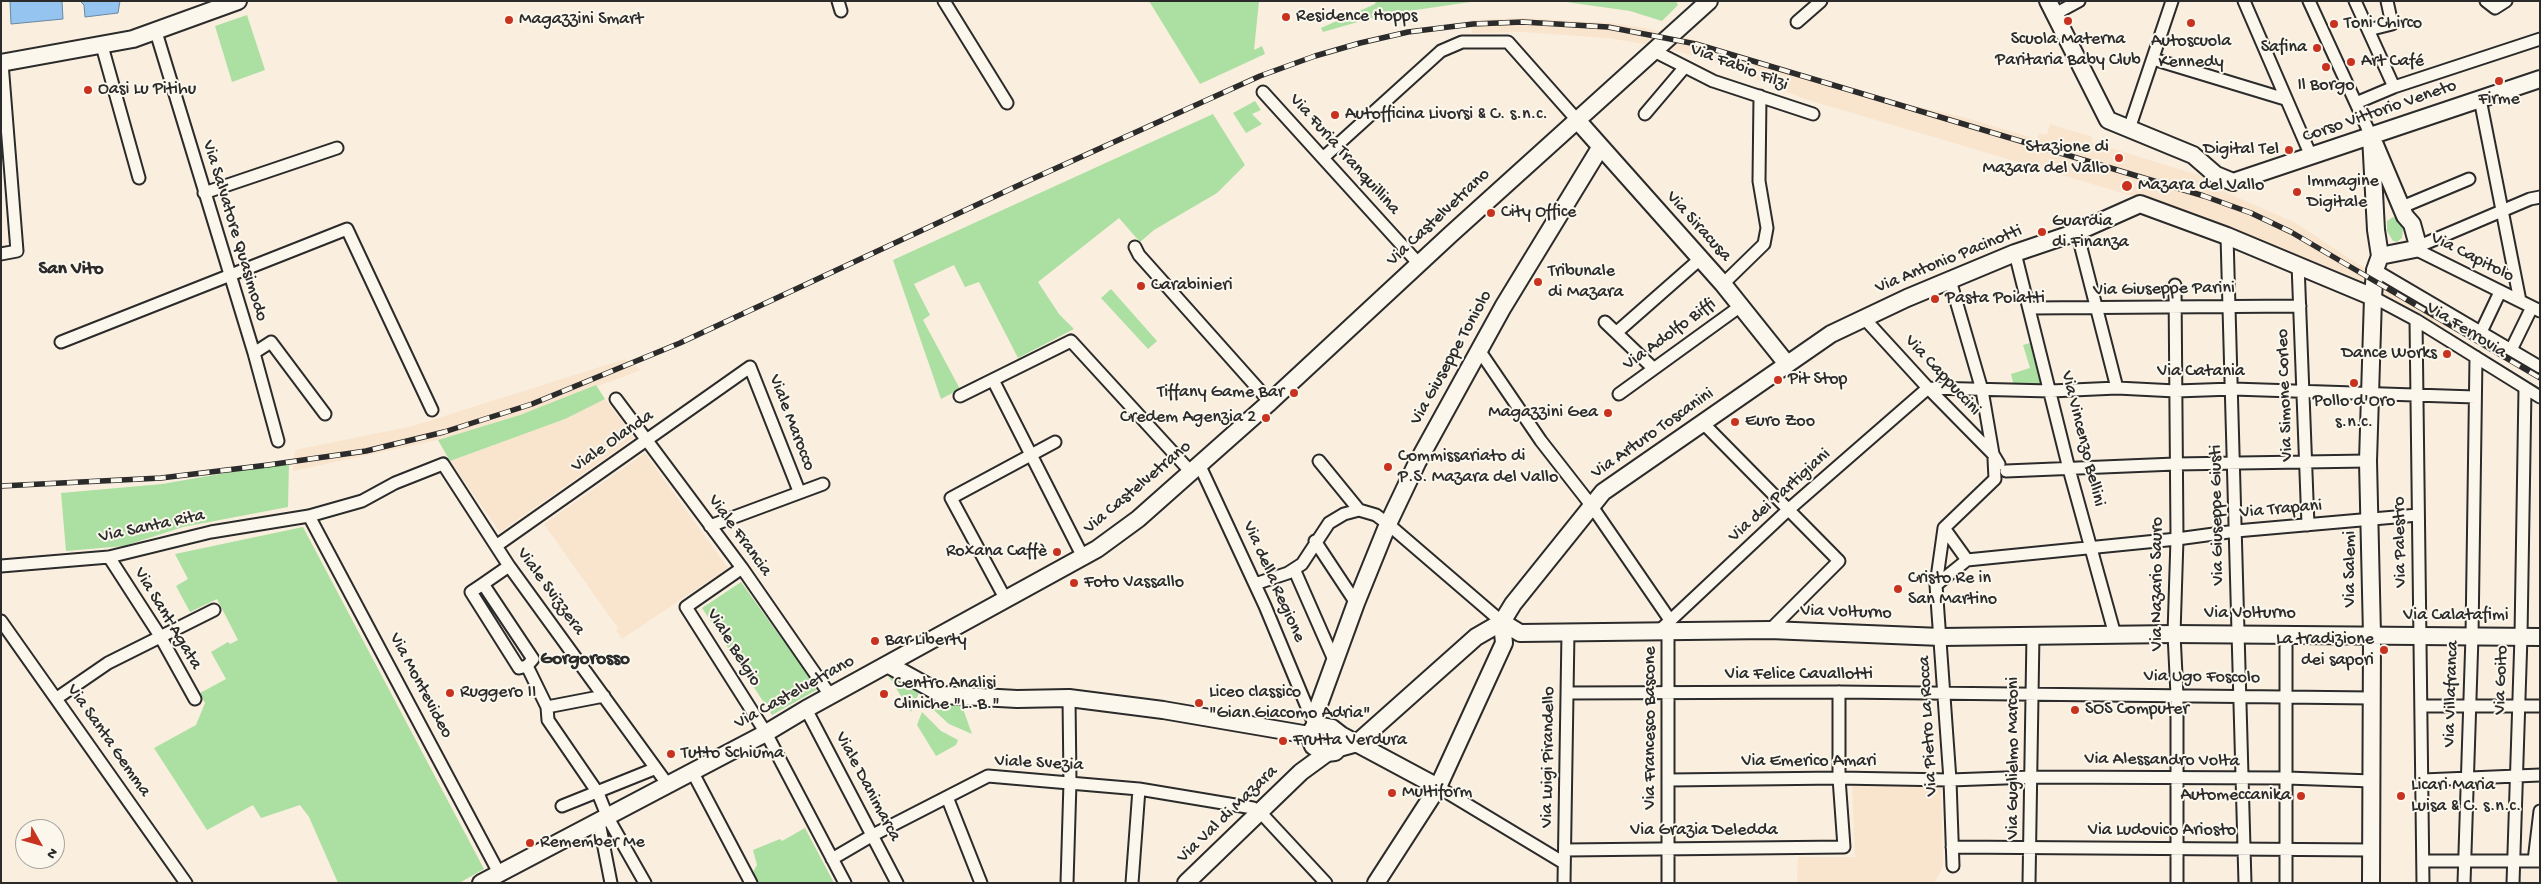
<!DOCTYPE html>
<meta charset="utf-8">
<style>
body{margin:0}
#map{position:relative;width:2541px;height:884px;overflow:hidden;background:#faeede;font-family:"Gochi Hand",sans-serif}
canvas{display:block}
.frame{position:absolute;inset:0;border:2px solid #2b2b2b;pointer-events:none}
.north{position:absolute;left:15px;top:819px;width:50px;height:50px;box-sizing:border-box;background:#fbf7ec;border:1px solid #a8a59f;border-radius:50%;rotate:128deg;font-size:14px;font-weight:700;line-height:20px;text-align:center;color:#2b2b2b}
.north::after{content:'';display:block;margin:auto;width:18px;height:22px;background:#c8321e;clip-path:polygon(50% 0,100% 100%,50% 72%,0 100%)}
</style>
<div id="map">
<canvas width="2541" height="884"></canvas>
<div class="frame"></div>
<div class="north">N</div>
</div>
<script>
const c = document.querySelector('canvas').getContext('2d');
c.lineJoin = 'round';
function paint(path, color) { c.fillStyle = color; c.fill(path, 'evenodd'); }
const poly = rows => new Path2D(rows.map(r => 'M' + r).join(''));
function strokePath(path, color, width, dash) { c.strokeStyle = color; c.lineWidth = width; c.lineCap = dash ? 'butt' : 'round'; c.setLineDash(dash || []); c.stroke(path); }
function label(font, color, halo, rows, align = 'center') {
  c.font = font + ' "Gochi Hand",sans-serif'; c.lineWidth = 4; c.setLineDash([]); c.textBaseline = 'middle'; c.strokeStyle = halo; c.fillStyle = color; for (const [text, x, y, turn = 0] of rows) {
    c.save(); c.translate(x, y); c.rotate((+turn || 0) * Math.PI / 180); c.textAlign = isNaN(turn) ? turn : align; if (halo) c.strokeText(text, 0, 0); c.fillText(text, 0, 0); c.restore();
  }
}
const built = poly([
 [1523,18,1611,23,1644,28,1687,38,1903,103,1966,118,2037,139,2039,133,2047,135,2050,124,2092,137,2091,142,2205,177,2227,193,2296,223,2350,259,2450,320,2443,331,2340,275,2258,241,2126,194,1805,99,1717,63,1663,47,1607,38,1522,32,1472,33,1471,20],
 [625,359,641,370,520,415,438,440,293,471,295,450,413,426],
 [605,399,634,438,500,532,450,461,565,419],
 [645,453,728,568,622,639,616,630,618,628,544,524],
 [1852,785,1941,786,1943,867,1934,883,1797,883,1798,857,1855,857]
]);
const green = poly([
 [1149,1,1259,1,1254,50,1262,46,1265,54,1200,84],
 [1376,1,1477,1,1382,15,1323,32,1321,28,1375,4],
 [1559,1,1676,1,1678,5,1662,21,1630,11],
 [247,15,265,70,232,82,215,26],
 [1255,101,1261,110,1252,114,1262,124,1246,133,1233,113],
 [1213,114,1245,165,1217,193,1154,230,1140,242,1119,218,1038,282,1059,314,1074,329,1018,358,979,282,965,287,954,265,914,284,930,315,923,320,960,389,941,399,893,260],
 [2393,217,2397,218,2403,228,2402,238,2397,242,2393,241,2387,231,2387,221],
 [1111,289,1157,341,1148,349,1101,298],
 [2030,343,2041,387,2014,386,2011,374,2030,368,2023,345],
 [596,385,605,399,565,419,450,461,438,440,520,415],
 [289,462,288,507,183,527,124,546,66,551,61,493,162,484],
 [303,527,484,869,459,883,338,883,309,817,300,805,261,818,253,805,207,830,154,748,196,725,205,703,200,693,226,679,211,652,228,642,230,644,238,640,217,599,190,612,176,586,188,579,175,554],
 [741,582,818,689,772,715,702,608],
 [893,675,920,690,911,712,889,677],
 [929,695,945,704,961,703,972,734,949,724,926,703],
 [922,712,941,731,958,740,956,745,936,756,917,725],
 [805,828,834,883,757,883,752,874,757,865,753,850,780,839,782,841]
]);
const water = poly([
 [10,1,62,1,63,19,11,24,10,1],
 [80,1,120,1,118,13,85,17,84,5,80,1]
]);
const street = poly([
 [838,1,841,11],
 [944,1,1007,103],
 [2244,1,2311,156],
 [2309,1,2371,136],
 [2355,1,2394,87],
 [2486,1,2495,8,2506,1],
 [2055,14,2079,1],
 [1797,22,1821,1],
 [2368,30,2392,24,2387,1],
 [156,32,254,353,278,441],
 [102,46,139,178],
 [1654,51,1713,81,1813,114],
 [2153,59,2285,99],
 [1263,92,1419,264],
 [2480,99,2520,301],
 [2356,103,2394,87,2540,39],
 [1645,114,1684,68],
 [2129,129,2172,1],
 [1324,157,1441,51,1462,42,1508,42,1577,120],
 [204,193,337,148],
 [2402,207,2469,179],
 [2077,232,2117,388],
 [2227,236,2245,883],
 [2417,242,2424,244,2530,199,2540,197],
 [1135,247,1139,255,1270,402],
 [2415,249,2540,311],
 [2015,253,2069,469,2115,635],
 [1,254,17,251,2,63],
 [2298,264,2308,525],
 [2375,270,2540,367],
 [1950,280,1982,390,1993,454],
 [1723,284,1764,244,1767,228,1759,181,1760,96],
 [2175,285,2177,539,2174,634,2177,695,2177,883],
 [2373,297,2416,320,2540,397],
 [2029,308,2300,306],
 [1863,317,1928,388,1993,454,1999,464],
 [2416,320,2423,883],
 [1605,322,1653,368],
 [1617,332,1700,259],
 [2481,332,2500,292],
 [61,342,347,229,432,410],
 [1479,350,1541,441,1591,505,1670,620],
 [2511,350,2532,307],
 [254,353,271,342,325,414],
 [993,380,1083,557],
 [1619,394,1742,305],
 [960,396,1071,341,1190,471],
 [616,399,742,568,830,695],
 [1703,423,1839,561,1770,630],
 [1319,461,1359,510],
 [1199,464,1265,606,1314,724],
 [2006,471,2175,464,2368,461],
 [309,516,499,873],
 [710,526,823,484],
 [1944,528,1967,560],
 [1315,541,1356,603],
 [496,546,750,367,799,491],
 [109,557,160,636,195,699],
 [1967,560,2177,539,2236,531,2418,515],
 [1,566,109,557,211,532,309,516,362,501,395,483,443,464,509,566,668,785],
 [742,568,686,607,766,733,845,883],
 [1294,569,1334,660],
 [483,584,533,659,527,666,519,668,471,592,483,584],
 [483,584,509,566],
 [1255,584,1288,573,1302,564,1329,523,1344,514,1359,510,1376,515,1388,524,1502,622],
 [1936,585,1967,560],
 [1006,600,951,498,1055,442],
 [1,621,186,883],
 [1658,632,1788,510,1928,388,2051,391,2117,388,2176,391,2233,389,2475,397],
 [1668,632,1668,883],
 [2286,634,2286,883],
 [527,666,547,707,548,720,598,793,608,818,645,883],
 [1567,693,1839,692,2372,698],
 [57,698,108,663,214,610],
 [2421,706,2540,706],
 [547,707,604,696],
 [806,709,897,883],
 [693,773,751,883],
 [1669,780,1839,778,1950,780,2032,777,2287,778,2372,781],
 [2423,780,2540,775],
 [1438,787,1564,863],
 [947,797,981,883],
 [562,806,654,769],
 [599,822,611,883],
 [1952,847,2371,850],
 [1565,850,1844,847,1839,778,1839,692],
 [832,859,873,835,988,776,1139,789,1253,808,1261,813,1326,883],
 [2423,861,2540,861],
 [2534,861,2540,811],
 [1953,866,1950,780,1936,585,1944,528,1995,479,1994,459],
 [1067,883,1070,782,1069,698],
 [1132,883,1139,789],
 [1564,883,1568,632],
 [2029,883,2033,634],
 [2464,883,2472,636,2476,357],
 [2513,883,2521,636,2525,388]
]);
const secondary = poly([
 [2048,1,2108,120,2193,155,2216,175,2233,182,2540,79],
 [1,63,133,39,238,1],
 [1577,120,1723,284,1787,364],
 [2371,136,2376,230,2380,256,2375,270,2373,297,2368,461,2372,635,2371,883],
 [2375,145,2405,216,2412,224,2417,242,2415,249,2380,256],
 [1502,622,1520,633,1770,630,1941,637,2174,634,2540,637],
 [889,665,943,695,1017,699,1069,698,1163,710,1309,735],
 [1315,725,1317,710,1356,603,1388,524,1417,463,1503,307,1600,148],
 [1341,735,1342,742,1339,748,1335,752,1327,753,1313,746,1309,735,1315,725,1332,728,1341,735,1438,787],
 [1339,748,1357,743,1476,637,1502,622,1513,604,1603,492,1831,334,1907,298,2015,253,2077,232,2140,204,2227,236,2373,297],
 [481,883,766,733,806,709,1097,549,1138,519,1270,402,1450,235,1709,1],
 [1186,883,1301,772,1327,753],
 [1376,883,1438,787,1504,643,1502,622]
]);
const rail = poly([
 [1,486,161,478,268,465,366,451,444,432,532,404,680,343,1030,180,1260,76,1315,56,1360,43,1408,32,1473,24,1523,22,1608,27,1696,44,2204,196,2251,213,2291,232,2540,378]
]);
const markers = [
 [1286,17,5,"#c8321e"],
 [509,20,5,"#c8321e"],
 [2068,21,5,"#c8321e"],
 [2191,23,5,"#c8321e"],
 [2334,24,5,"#c8321e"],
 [2317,48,5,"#c8321e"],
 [2351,62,5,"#c8321e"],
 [2326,67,5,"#c8321e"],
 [2499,81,5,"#c8321e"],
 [88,90,5,"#c8321e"],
 [1335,115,5,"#c8321e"],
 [2289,150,5,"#c8321e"],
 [2119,158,5,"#c8321e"],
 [2127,186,6,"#c8321e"],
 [2297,192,5,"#c8321e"],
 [1491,213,5,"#c8321e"],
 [2042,232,5,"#c8321e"],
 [1538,282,5,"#c8321e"],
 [1141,286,5,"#c8321e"],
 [1935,299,5,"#c8321e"],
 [2447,354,5,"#c8321e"],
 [1778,380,5,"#c8321e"],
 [2354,383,5,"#c8321e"],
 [1294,393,5,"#c8321e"],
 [1608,413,5,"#c8321e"],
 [1266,418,5,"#c8321e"],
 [1735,422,5,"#c8321e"],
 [1388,467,5,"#c8321e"],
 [1057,552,5,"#c8321e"],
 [1074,583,5,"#c8321e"],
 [1898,589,5,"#c8321e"],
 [875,641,5,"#c8321e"],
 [2384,650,5,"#c8321e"],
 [450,693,5,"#c8321e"],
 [884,694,5,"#c8321e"],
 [1199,703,5,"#c8321e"],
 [2075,710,5,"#c8321e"],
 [1283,741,5,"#c8321e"],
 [671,754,5,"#c8321e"],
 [1392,793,5,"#c8321e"],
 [2301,796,5,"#c8321e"],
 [2401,796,5,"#c8321e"],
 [530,843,5,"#c8321e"]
];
const poiNames = [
 ["Residence Hopps",1296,17],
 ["Magazzini Smart",519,20],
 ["Toni Chirco",2344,24],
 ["Scuola Materna",2068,40,"center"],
 ["Paritaria Baby Club",2068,61,"center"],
 ["Autoscuola",2191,42,"center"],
 ["Kennedy",2191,63,"center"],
 ["Safina",2307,48,"right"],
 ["Art Café",2361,62],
 ["Il Borgo",2326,86,"center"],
 ["Oasi Lu Pitihu",98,90],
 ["Firme",2499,100,"center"],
 ["Autofficina Livorsi & C. s.n.c.",1345,115],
 ["Stazione di",2109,148,"right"],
 ["Mazara del Vallo",2109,169,"right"],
 ["Digital Tel",2279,150,"right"],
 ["Immagine",2307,182],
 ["Digitale",2307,203],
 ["Mazara del Vallo",2138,186],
 ["City Office",1501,213],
 ["Guardia",2052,222],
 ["di Finanza",2052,243],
 ["Tribunale",1548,272],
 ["di Mazara",1548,293],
 ["Carabinieri",1151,286],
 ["Pasta Poiatti",1945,299],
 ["Dance Works",2437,354,"right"],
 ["Pit Stop",1788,380],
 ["Tiffany Game Bar",1284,393,"right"],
 ["Pollo d'Oro",2354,402,"center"],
 ["s.n.c.",2354,423,"center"],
 ["Magazzini Gea",1598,413,"right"],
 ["Credem Agenzia 2",1256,418,"right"],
 ["Euro Zoo",1745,422],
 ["Commissariato di",1398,457],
 ["P.S. Mazara del Vallo",1398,478],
 ["Roxana Caffè",1047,552,"right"],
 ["Cristo Re in",1908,579],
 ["San Martino",1908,600],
 ["Foto Vassallo",1084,583],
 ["La tradizione",2374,640,"right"],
 ["dei sapori",2374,661,"right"],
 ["Bar Liberty",885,641],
 ["Centro Analisi",894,684],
 ["Cliniche \"L. B.\"",894,705],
 ["Ruggero II",460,693],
 ["Liceo classico",1209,693],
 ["\"Gian Giacomo Adria\"",1209,714],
 ["SOS Computer",2085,710],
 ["Frutta Verdura",1293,741],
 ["Tutto Schiuma",681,754],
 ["Licari Maria",2411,786],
 ["Luisa & C. s.n.c.",2411,807],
 ["Multiform",1402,793],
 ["Automeccanika",2291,796,"right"],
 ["Remember Me",540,843]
];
const streetNames = [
 ["Via Fabio Filzi",1739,68,21],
 ["Corso Vittorio Veneto",2380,112,-19],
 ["Via Furia Tranquillina",1344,155,48],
 ["Via Castelvetrano",1439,218,-43],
 ["Via Siracusa",1698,227,48],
 ["Via Salvatore Quasimodo",234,231,73],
 ["Via Capitolo",2472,258,27],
 ["Via Antonio Pacinotti",1949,260,-22],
 ["Via Giuseppe Parini",2164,290,-1],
 ["Via Ferrovia",2466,331,32],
 ["Via Adolfo Biffi",1670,335,-36],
 ["Via Giuseppe Toniolo",1452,358,-61],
 ["Via Catania",2201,372],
 ["Via Cappuccini",1942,376,47],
 ["Via Simone Corleo",2286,395,-92],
 ["Viale Marocco",791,423,69],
 ["Via Arturo Toscanini",1653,434,-35],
 ["Via Vincenzo Bellini",2082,439,76],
 ["Viale Olanda",613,442,-35],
 ["Via Castelvetrano",1138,488,-40],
 ["Via dei Partigiani",1780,496,-42],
 ["Via Trapani",2281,510,-5],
 ["Via Giuseppe Giusti",2218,515,-91],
 ["Via Santa Rita",152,527,-12],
 ["Viale Francia",739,536,54],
 ["Via Palestro",2401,542,-91],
 ["Via Salemi",2351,569,-90],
 ["Via della Regione",1273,582,66],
 ["Via Nazario Sauro",2158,584,-90],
 ["Viale Svizzera",550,592,54],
 ["Via Volturno",1846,613,2],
 ["Via Volturno",2250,614],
 ["Via Calatafimi",2456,616],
 ["Via Sant'Agata",167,619,59],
 ["Viale Belgio",733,648,58],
 ["Via Felice Cavallotti",1799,675],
 ["Via Ugo Foscolo",2202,678,1],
 ["Via Goito",2502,680,-88],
 ["Via Montevideo",420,686,62],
 ["Via Castelvetrano",795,693,-29],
 ["Via Villafranca",2452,694,-88],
 ["Via Pietro La Rocca",1929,726,-93],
 ["Via Francesco Bascone",1651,728,-90],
 ["Via Santa Gemma",108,741,55],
 ["Via Luigi Pirandello",1549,757,-89],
 ["Via Guglielmo Marconi",2014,758,-90],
 ["Via Alessandro Volta",2162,761,1],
 ["Via Emerico Amari",1809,762],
 ["Viale Svezia",1039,764,3],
 ["Viale Danimarca",867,787,62],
 ["Via Val di Mazara",1228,815,-44],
 ["Via Grazia Deledda",1704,831],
 ["Via Ludovico Ariosto",2162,831]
];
const neighbourhoodNames = [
 ["San Vito",71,270],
 ["Gorgorosso",585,660]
];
paint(built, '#f9e4cd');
paint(green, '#ace0a2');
paint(water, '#94c4ef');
strokePath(water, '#6a87a1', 1);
strokePath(street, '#2b2b2b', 15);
strokePath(secondary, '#2b2b2b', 20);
strokePath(street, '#fbf7ec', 11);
strokePath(secondary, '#fbf7ec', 16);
strokePath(rail, '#2b2b2b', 5.5);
strokePath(rail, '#fbf7ec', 4, [11]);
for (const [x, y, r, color] of markers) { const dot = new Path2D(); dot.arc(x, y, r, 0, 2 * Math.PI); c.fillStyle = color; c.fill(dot); strokePath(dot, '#fbf7ec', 2); }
label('18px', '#2b2b2b', '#fbf7ec', poiNames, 'left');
label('18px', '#2b2b2b', '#fbf7ec', streetNames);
label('bold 19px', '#2b2b2b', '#fbf7ec', neighbourhoodNames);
</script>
